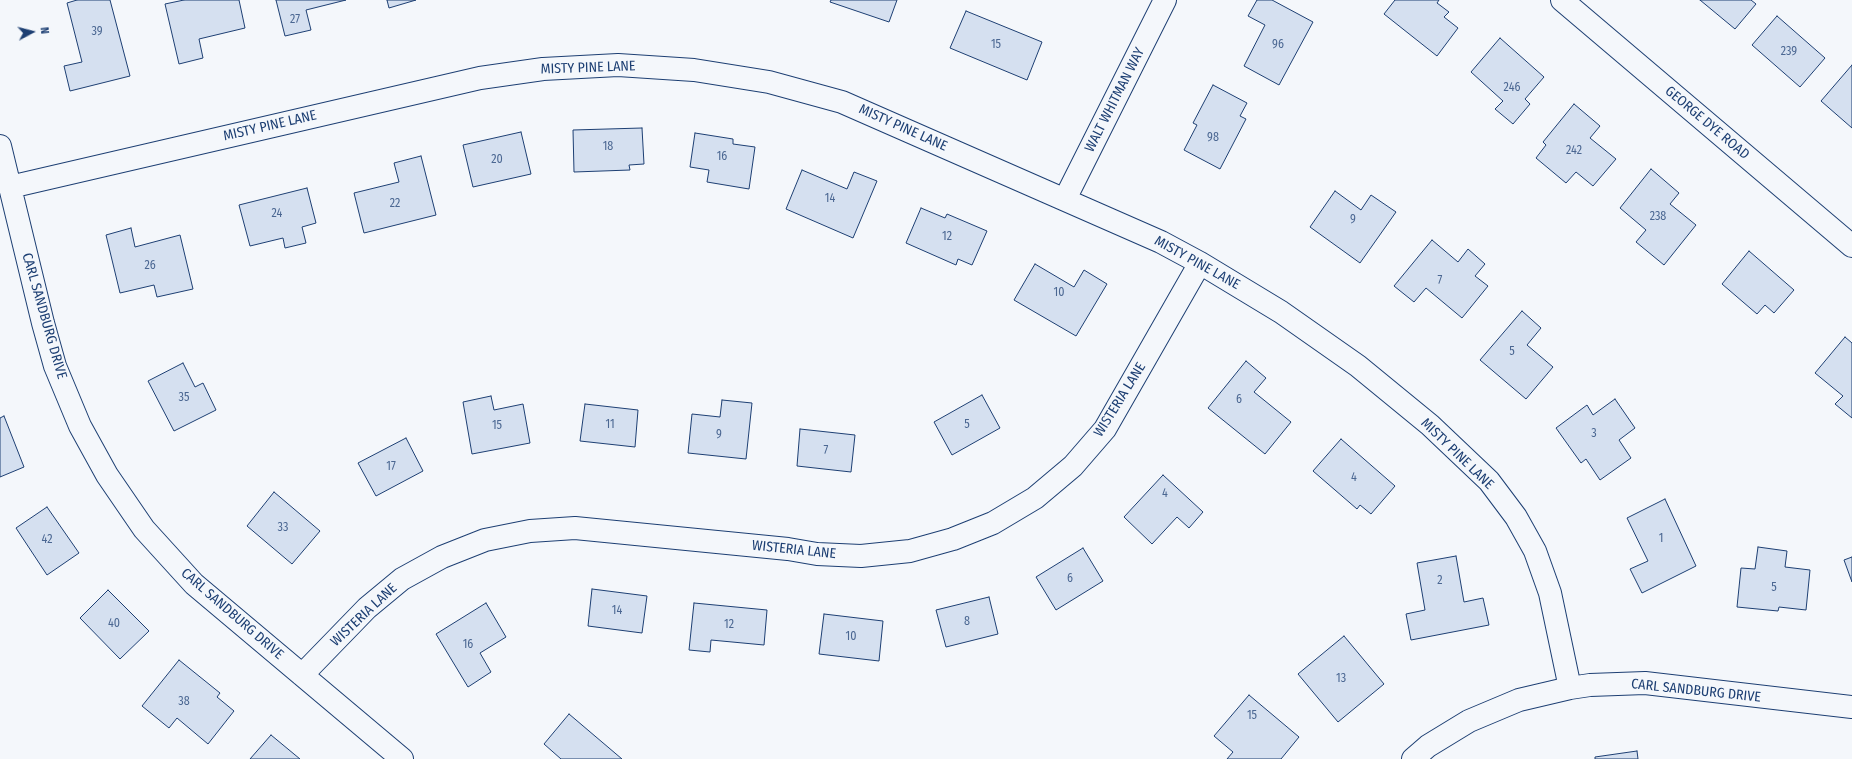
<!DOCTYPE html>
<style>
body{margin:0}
#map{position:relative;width:1852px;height:759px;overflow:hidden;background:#f4f7fb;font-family:"Fira Sans Condensed",sans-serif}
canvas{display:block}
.north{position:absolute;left:12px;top:12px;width:40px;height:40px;-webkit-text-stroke:3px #f4f7fb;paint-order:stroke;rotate:83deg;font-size:11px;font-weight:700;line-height:16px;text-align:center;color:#1d3f73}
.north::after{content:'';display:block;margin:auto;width:14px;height:18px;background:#1d3f73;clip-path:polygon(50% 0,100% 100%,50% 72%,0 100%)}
</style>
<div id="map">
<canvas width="1852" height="759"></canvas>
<div class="north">N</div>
</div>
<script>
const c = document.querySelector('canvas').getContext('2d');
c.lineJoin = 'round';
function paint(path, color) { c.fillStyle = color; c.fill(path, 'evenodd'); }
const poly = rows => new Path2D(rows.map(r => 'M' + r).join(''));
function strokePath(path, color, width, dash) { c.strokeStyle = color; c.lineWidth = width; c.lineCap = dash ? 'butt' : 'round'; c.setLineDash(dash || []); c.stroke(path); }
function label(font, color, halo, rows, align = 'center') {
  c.font = font + ' "Fira Sans Condensed",sans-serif'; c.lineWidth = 3; c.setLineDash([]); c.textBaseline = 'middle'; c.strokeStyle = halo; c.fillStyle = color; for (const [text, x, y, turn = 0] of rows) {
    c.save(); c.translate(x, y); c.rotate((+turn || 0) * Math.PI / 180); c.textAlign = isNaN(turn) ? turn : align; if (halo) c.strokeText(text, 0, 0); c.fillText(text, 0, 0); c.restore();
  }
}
const building = poly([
 [77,0,110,0,130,76,70,91,64,66,82,62,67,3,77,0],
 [184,0,239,0,245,28,199,39,203,58,179,64,165,4,184,0],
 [276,0,346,0,306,10,311,30,285,36,276,0],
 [387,0,416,0,389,8,387,0],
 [831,0,897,0,889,22,830,2,831,0],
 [1257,0,1272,0,1313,22,1279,85,1244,66,1265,25,1248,16,1257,0],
 [1395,0,1439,0,1437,3,1449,12,1444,17,1458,28,1437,56,1384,14,1395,0],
 [1700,0,1751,0,1756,4,1735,29,1700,0],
 [966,11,1042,42,1027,80,950,48,966,11],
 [1777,16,1825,58,1800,87,1752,45,1777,16],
 [1500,38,1544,77,1525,99,1530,104,1513,124,1495,109,1503,101,1471,72,1500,38],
 [1852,65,1852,128,1821,101,1852,65],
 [1213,85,1247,103,1240,116,1246,119,1220,169,1184,150,1197,125,1193,123,1213,85],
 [1574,104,1600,126,1590,138,1616,159,1593,186,1576,172,1566,183,1536,158,1546,145,1543,142,1574,104],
 [642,128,644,164,629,165,630,170,574,172,573,130,642,128],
 [521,132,531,174,473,187,463,145,521,132],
 [695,133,733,139,733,144,755,147,749,189,707,182,709,170,690,167,695,133],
 [421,156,436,215,364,233,354,193,399,182,394,163,421,156],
 [1651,169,1679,193,1670,204,1696,225,1664,265,1636,242,1646,230,1620,208,1651,169],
 [802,170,847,189,854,172,877,181,853,238,786,209,802,170],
 [307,188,316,223,302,227,306,243,285,248,283,238,250,246,239,205,307,188],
 [1335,191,1361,210,1371,195,1396,212,1360,263,1310,227,1335,191],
 [921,208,945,218,947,214,987,231,972,265,958,259,956,265,906,243,921,208],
 [131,228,135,247,180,235,193,289,157,297,154,285,120,293,106,235,131,228],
 [1432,240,1458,262,1468,249,1485,264,1475,276,1488,286,1462,318,1426,288,1414,302,1394,286,1432,240],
 [1749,251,1794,290,1774,313,1765,305,1757,314,1722,284,1749,251],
 [1035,264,1074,287,1084,270,1107,284,1076,336,1014,300,1035,264],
 [1522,311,1541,328,1527,345,1553,367,1526,399,1480,360,1522,311],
 [1845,337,1852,343,1852,418,1835,404,1843,396,1815,373,1845,337],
 [1246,361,1266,378,1254,392,1291,422,1265,454,1208,408,1246,361],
 [183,363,195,387,203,383,216,410,174,431,148,381,183,363],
 [982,395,1000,428,952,455,934,422,982,395],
 [491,396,494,410,523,404,530,443,472,454,463,402,491,396],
 [1615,399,1635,428,1619,440,1631,458,1600,480,1586,459,1581,463,1556,428,1587,405,1593,415,1615,399],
 [722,400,752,403,746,459,688,453,692,414,720,417,722,400],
 [585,404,638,410,635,447,580,441,585,404],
 [4,416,24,467,0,477,0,418,4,416],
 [800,429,855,435,851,472,797,466,800,429],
 [406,438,423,471,376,496,358,463,406,438],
 [1341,439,1395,486,1371,514,1360,505,1357,509,1313,471,1341,439],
 [1163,475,1203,512,1189,528,1177,517,1152,544,1124,517,1163,475],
 [274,492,320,531,292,564,247,526,274,492],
 [1665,499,1696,566,1642,593,1630,569,1648,561,1627,518,1665,499],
 [47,507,79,553,47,575,16,528,47,507],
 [1758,547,1787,551,1785,567,1810,570,1806,610,1779,607,1778,611,1737,607,1741,568,1755,569,1758,547],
 [1083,548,1103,581,1056,610,1036,577,1083,548],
 [1456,556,1464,602,1483,598,1489,625,1411,640,1406,614,1425,610,1417,563,1456,556],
 [1852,557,1852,582,1844,560,1852,557],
 [592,589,647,596,642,633,588,626,592,589],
 [108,590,149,631,120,659,80,618,108,590],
 [989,597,998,634,946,647,936,610,989,597],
 [486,603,506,637,480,653,491,672,468,687,436,634,486,603],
 [694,603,767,610,764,645,711,640,710,652,689,650,694,603],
 [824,614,883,621,879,661,819,654,824,614],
 [1344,636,1384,684,1338,722,1298,674,1344,636],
 [179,660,220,693,217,697,234,711,208,744,177,718,169,728,142,706,179,660],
 [1249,695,1299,737,1281,759,1227,759,1233,752,1214,736,1249,695],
 [569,714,622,759,561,759,544,744,569,714],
 [271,735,300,759,250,759,271,735],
 [1637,751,1638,759,1595,759,1595,757,1637,751]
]);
const minor = poly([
 [0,146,43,323,55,366,80,426,107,475,144,529,194,584,402,759],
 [10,187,480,78,543,69,618,65,694,70,769,82,842,102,1161,242,1200,263,1281,312,1358,366,1430,425,1489,481,1516,517,1535,551,1550,593,1570,688],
 [1065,199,1165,0],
 [302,675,367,608,402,579,442,557,485,540,530,531,575,528,788,549,817,554,861,556,910,551,953,539,993,523,1035,498,1073,466,1105,429,1200,263],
 [1413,759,1428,746,1469,721,1519,700,1570,688,1590,685,1645,683,1852,707]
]);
const tertiary = poly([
 [1562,0,1852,246]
]);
const numberNames = [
 ["27",295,20],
 ["39",97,32],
 ["15",996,45],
 ["96",1278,45],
 ["239",1789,52],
 ["246",1512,88],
 ["98",1213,138],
 ["18",608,147],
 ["242",1574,151],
 ["16",722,157],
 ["20",497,160],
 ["14",830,199],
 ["22",395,204],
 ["24",277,214],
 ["238",1658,217],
 ["9",1353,220],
 ["12",947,237],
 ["26",150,266],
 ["7",1440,281],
 ["10",1059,293],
 ["5",1512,352],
 ["35",184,398],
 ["6",1239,400],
 ["11",610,425],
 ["5",967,425],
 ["15",497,426],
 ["3",1594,434],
 ["9",719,435],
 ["7",826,451],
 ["17",391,467],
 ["4",1354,478],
 ["4",1165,494],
 ["33",283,528],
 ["1",1661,539],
 ["42",47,540],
 ["6",1070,579],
 ["2",1440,581],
 ["5",1774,588],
 ["14",617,611],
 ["8",967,622],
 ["40",114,624],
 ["12",729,625],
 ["10",851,637],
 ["16",468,645],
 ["13",1341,679],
 ["38",184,702],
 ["15",1252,716]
];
const streetNames = [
 ["MISTY PINE LANE",588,68,-2],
 ["WALT WHITMAN WAY",1115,100,-63],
 ["GEORGE DYE ROAD",1707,123,40],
 ["MISTY PINE LANE",270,126,-13],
 ["MISTY PINE LANE",903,128,24],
 ["MISTY PINE LANE",1197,263,29],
 ["CARL SANDBURG DRIVE",44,316,74],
 ["WISTERIA LANE",1120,400,-58],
 ["MISTY PINE LANE",1457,454,44],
 ["WISTERIA LANE",794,550,6],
 ["CARL SANDBURG DRIVE",232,614,41],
 ["WISTERIA LANE",364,615,-43],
 ["CARL SANDBURG DRIVE",1696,691,6]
];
paint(building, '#d5e0f0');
strokePath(building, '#1d3f73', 1);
strokePath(minor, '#1d3f73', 24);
strokePath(tertiary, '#1d3f73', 24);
strokePath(minor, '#f4f7fb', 22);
strokePath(tertiary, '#f4f7fb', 22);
label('12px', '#4b6792', null, numberNames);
label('14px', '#1d3f73', '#f4f7fb', streetNames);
</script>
